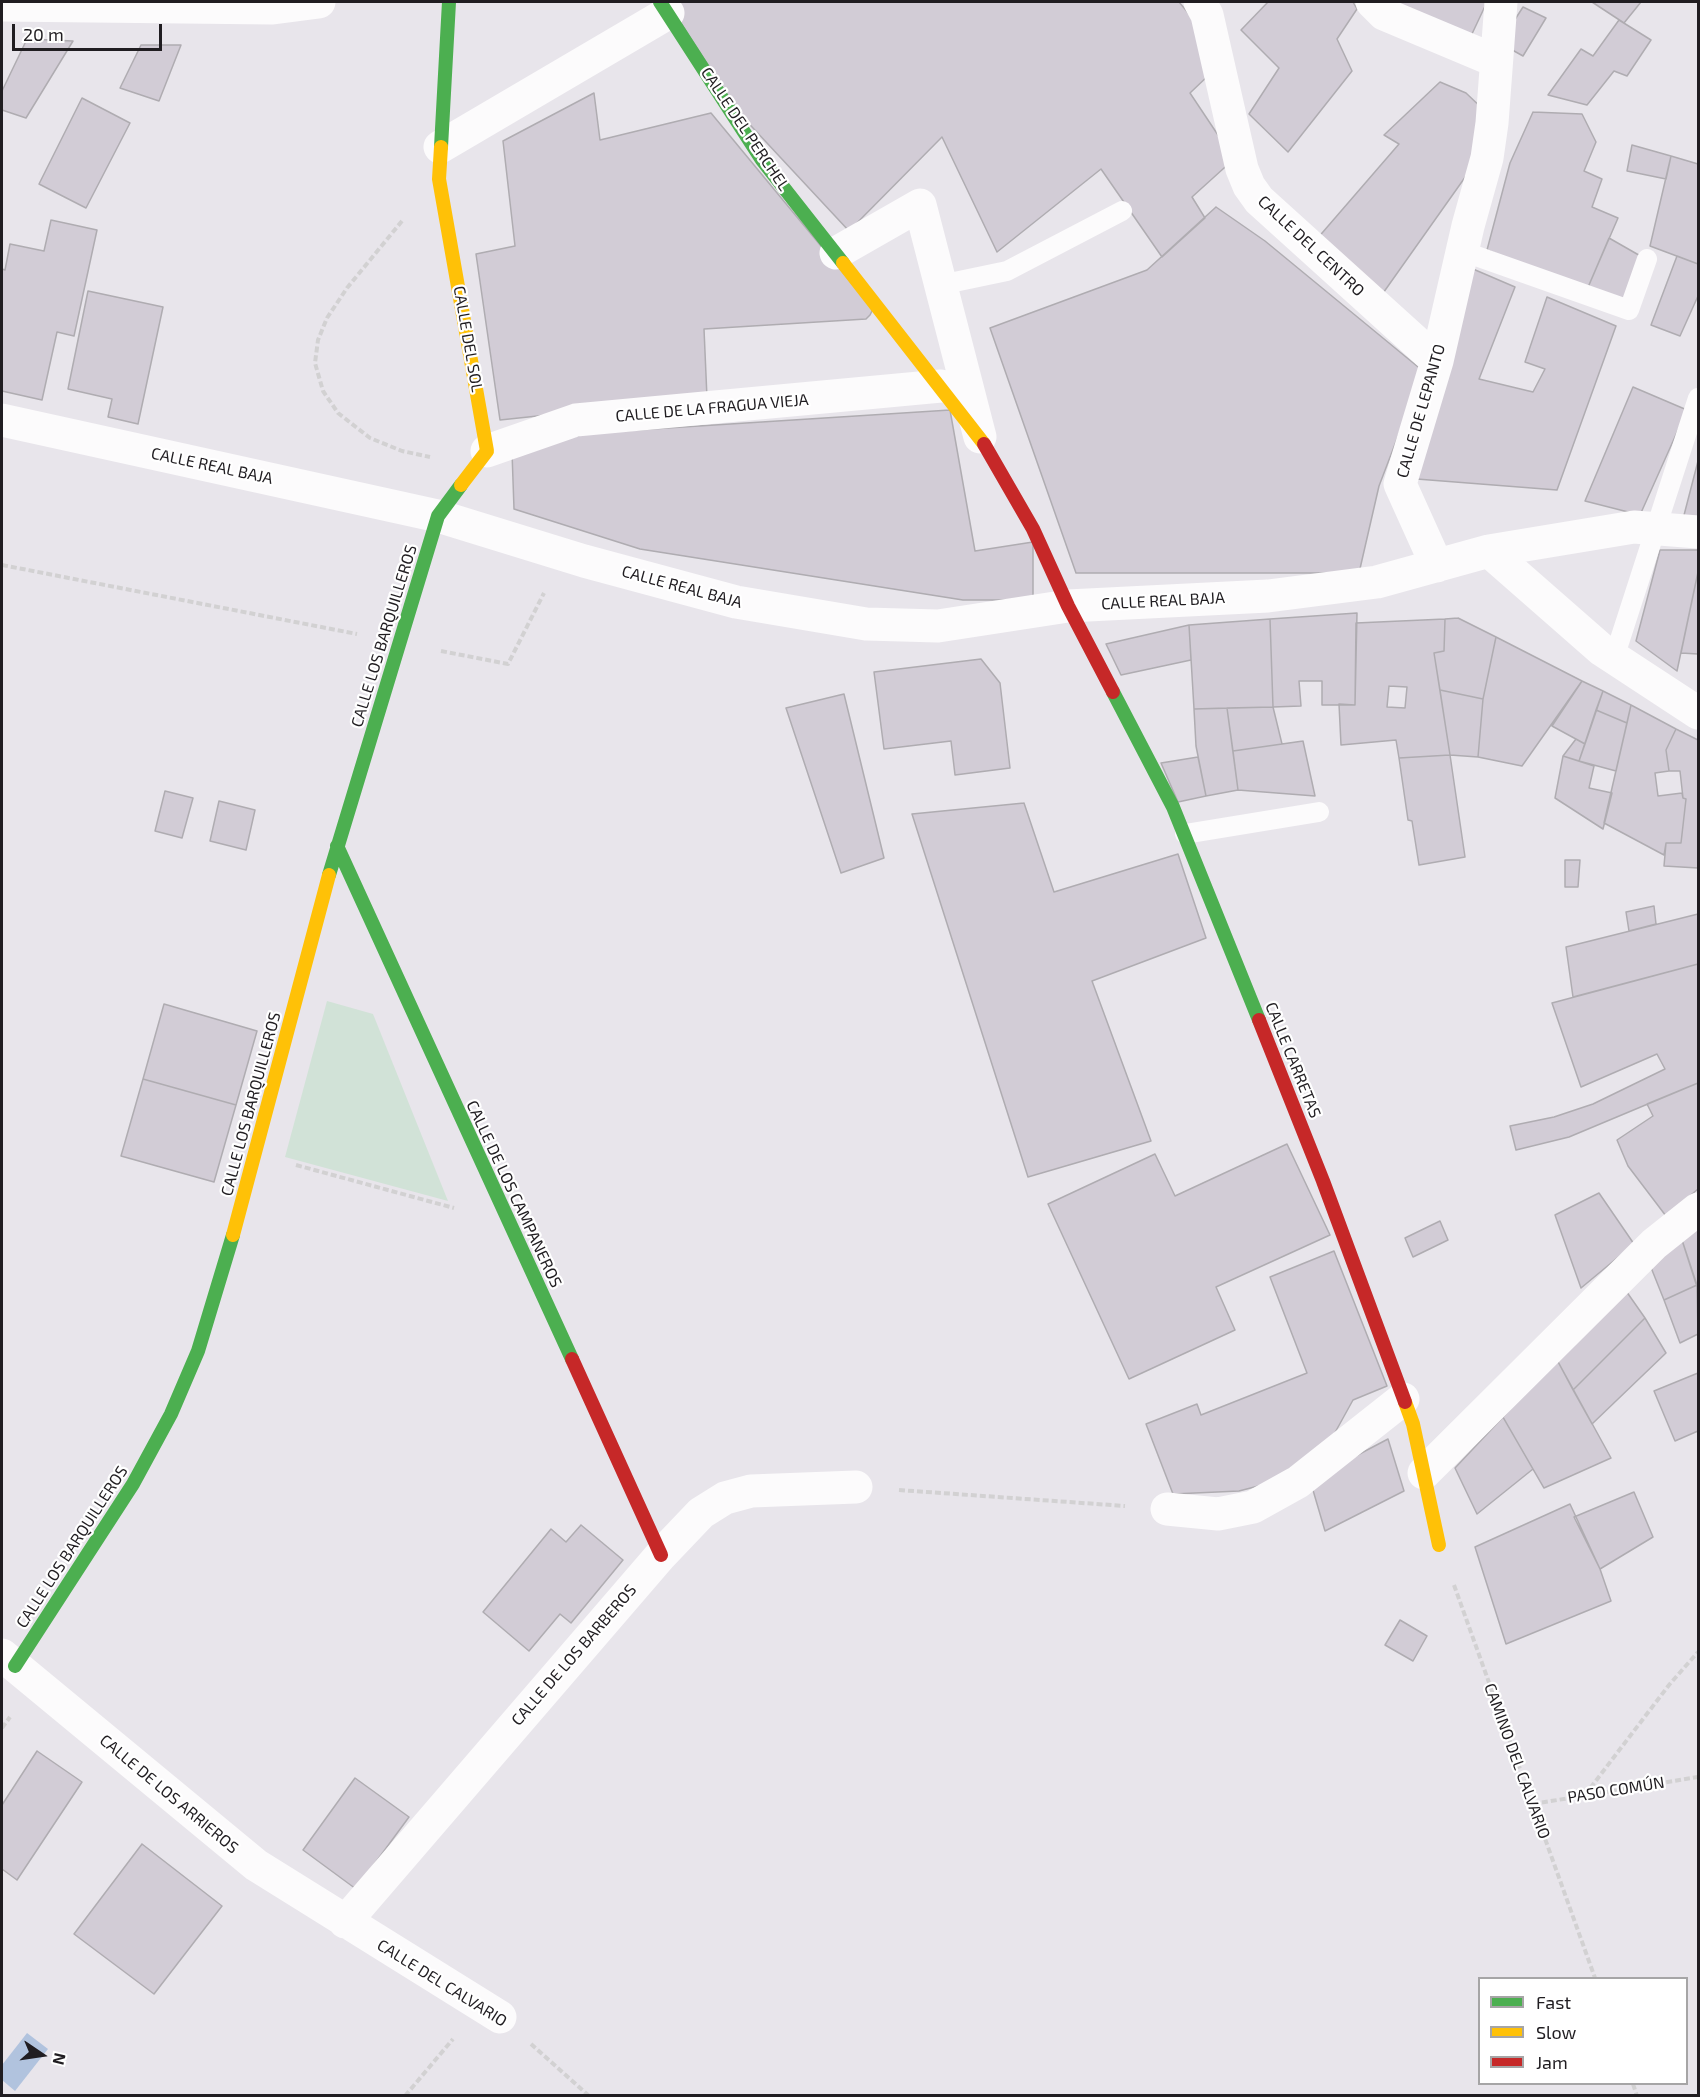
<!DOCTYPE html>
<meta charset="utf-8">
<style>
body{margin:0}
#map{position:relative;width:1700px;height:2097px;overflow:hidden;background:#e8e5eb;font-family:"Exo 2",sans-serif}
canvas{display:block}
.frame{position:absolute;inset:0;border:3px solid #201d21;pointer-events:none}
.legend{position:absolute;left:1478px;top:1977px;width:210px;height:108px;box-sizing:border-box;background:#fff;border:2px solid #a6a5a6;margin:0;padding:8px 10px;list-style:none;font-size:18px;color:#201d21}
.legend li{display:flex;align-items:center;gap:12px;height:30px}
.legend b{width:30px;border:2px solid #a6a5a6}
.north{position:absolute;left:12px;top:2025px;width:60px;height:60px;-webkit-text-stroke:4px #fff;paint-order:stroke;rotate:103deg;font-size:16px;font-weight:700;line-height:24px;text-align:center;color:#201d21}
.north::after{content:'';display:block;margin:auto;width:21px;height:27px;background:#201d21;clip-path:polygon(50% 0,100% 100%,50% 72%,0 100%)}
.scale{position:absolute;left:12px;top:24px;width:150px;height:27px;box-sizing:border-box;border:3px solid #201d21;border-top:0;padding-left:8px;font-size:18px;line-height:21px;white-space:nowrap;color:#201d21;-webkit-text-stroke:4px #fff;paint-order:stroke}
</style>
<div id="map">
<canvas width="1700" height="2097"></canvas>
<div class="frame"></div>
<ul class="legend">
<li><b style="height:8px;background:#4caf50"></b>Fast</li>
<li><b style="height:8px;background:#ffc107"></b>Slow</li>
<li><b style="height:8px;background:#c62828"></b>Jam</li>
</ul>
<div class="north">N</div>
<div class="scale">20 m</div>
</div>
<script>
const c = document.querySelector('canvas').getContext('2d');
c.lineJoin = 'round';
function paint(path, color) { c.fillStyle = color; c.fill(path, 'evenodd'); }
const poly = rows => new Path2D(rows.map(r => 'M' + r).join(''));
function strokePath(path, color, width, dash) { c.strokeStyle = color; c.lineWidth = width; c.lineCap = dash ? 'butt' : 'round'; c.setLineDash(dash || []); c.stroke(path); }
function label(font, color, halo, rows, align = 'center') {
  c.font = font + ' "Exo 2",sans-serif'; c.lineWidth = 4.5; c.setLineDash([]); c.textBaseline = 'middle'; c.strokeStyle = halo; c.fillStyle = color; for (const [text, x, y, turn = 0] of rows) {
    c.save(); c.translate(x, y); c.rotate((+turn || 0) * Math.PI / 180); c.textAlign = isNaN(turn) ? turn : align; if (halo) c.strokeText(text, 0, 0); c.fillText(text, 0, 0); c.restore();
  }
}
const green = poly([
 [327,1001,373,1014,448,1201,285,1157]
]);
const water = poly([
 [27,2033,48,2049,15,2091,2,2080,2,2065]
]);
const building = poly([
 [667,2,1179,2,1200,27,1211,73,1190,93,1234,159,1192,197,1205,218,1162,257,1101,169,997,252,942,137,849,231,739,113,667,2],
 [1268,2,1353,2,1357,9,1337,39,1352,71,1288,152,1249,114,1279,68,1241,30,1268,2],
 [1391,2,1487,2,1471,36,1391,2],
 [1592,2,1641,2,1624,23,1592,2],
 [1523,7,1546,18,1523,56,1507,47,1507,32,1523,7],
 [1619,20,1651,40,1627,76,1614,71,1587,105,1548,95,1581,49,1593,56,1619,20],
 [27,39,73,41,26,118,2,110,2,91,27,39],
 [141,45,181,45,159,101,120,88,141,45],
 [1440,82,1466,93,1486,112,1478,159,1381,296,1316,240,1399,144,1384,135,1440,82],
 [594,93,600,140,711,113,873,309,870,315,866,319,704,329,707,398,500,420,476,254,515,246,503,141,594,93],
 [82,98,130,123,86,208,39,184,82,98],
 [1533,112,1582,114,1596,142,1584,171,1602,179,1592,207,1618,218,1586,292,1487,250,1510,163,1533,112],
 [1632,145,1671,156,1666,179,1627,171,1632,145],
 [1671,156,1698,164,1698,264,1650,246,1671,156],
 [1216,207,1265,241,1423,371,1379,486,1359,573,1076,573,990,328,1147,270,1216,207],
 [51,220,97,230,74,336,57,332,42,400,2,391,2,269,5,270,10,244,44,251,51,220],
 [1609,238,1644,258,1622,308,1586,292,1609,238],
 [1677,256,1698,264,1698,296,1680,336,1651,325,1677,256],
 [1473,269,1515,287,1479,379,1533,392,1545,369,1525,362,1547,297,1616,326,1557,490,1404,478,1473,269],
 [88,291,163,307,138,424,108,417,112,399,68,389,88,291],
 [1633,387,1687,410,1640,515,1585,501,1633,387],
 [950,410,975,551,1033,542,1033,600,963,600,640,549,514,509,512,452,589,433,950,410],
 [1698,461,1698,520,1683,519,1698,461],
 [1660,550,1698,550,1698,572,1677,671,1636,641,1660,550],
 [1698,572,1698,654,1681,653,1698,572],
 [1357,613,1355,705,1322,705,1322,681,1299,681,1301,706,1273,707,1270,619,1357,613],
 [1458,618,1496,637,1483,699,1440,690,1434,653,1444,651,1445,619,1458,618],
 [1270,619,1273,707,1194,709,1189,625,1270,619],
 [1445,619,1444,651,1434,653,1450,755,1399,758,1396,740,1341,745,1339,704,1355,705,1356,623,1445,619],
 [1389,686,1407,687,1405,708,1387,707,1389,686],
 [1189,625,1191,660,1121,675,1106,644,1189,625],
 [1496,637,1582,681,1522,766,1478,757,1483,699,1496,637],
 [981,659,1000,683,1010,768,955,775,951,741,884,749,874,672,981,659],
 [1582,681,1603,691,1585,744,1552,726,1582,681],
 [1440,690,1483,699,1478,757,1450,755,1440,690],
 [1603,691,1631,705,1627,723,1596,710,1603,691],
 [844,694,884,858,841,873,786,708,844,694],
 [1631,705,1676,729,1666,750,1669,771,1655,773,1658,796,1682,793,1683,798,1686,799,1681,843,1666,843,1664,855,1604,823,1631,705],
 [1273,707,1282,744,1233,751,1227,708,1273,707],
 [1227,708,1238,790,1206,796,1196,746,1194,709,1227,708],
 [1596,710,1627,723,1616,771,1579,761,1596,710],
 [1676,729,1698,740,1698,868,1664,866,1666,843,1681,843,1686,799,1683,798,1680,771,1669,771,1666,750,1676,729],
 [1576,739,1585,744,1579,761,1563,756,1576,739],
 [1303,741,1315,796,1238,790,1233,751,1303,741],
 [1450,755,1465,857,1419,865,1412,821,1408,820,1399,758,1450,755],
 [1563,756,1594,766,1589,788,1612,793,1603,829,1555,798,1563,756],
 [1198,757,1206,796,1178,802,1161,763,1198,757],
 [165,791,193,798,182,838,155,831,165,791],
 [219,801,255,810,246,850,210,841,219,801],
 [1024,803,1054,892,1178,854,1206,938,1092,981,1151,1141,1028,1177,912,814,1024,803],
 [1565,860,1580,860,1578,887,1565,887,1565,860],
 [1654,906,1656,924,1629,931,1626,912,1654,906],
 [1698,914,1698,964,1573,997,1566,947,1698,914],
 [1698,964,1698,1083,1569,1137,1516,1150,1510,1126,1554,1117,1593,1104,1665,1069,1657,1054,1581,1087,1552,1003,1698,964],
 [164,1004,257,1031,236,1105,143,1079,164,1004],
 [143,1079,236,1105,214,1182,121,1156,143,1079],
 [1698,1083,1698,1189,1666,1216,1628,1166,1617,1140,1653,1116,1647,1104,1698,1083],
 [1287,1144,1330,1235,1216,1287,1235,1330,1129,1379,1048,1204,1155,1154,1175,1196,1287,1144],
 [1599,1193,1634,1244,1581,1288,1555,1215,1599,1193],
 [1440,1221,1448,1240,1413,1257,1405,1238,1440,1221],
 [1698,1224,1698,1290,1681,1237,1698,1224],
 [1681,1237,1697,1285,1664,1300,1648,1260,1681,1237],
 [1334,1251,1387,1386,1353,1400,1332,1438,1270,1483,1239,1491,1173,1494,1146,1424,1197,1404,1201,1415,1307,1373,1270,1277,1334,1251],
 [1697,1285,1698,1334,1680,1343,1664,1300,1697,1285],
 [1624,1288,1645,1318,1573,1390,1556,1358,1624,1288],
 [1645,1318,1666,1353,1592,1424,1573,1390,1645,1318],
 [1556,1358,1611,1458,1544,1488,1503,1417,1556,1358],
 [1698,1373,1698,1431,1675,1441,1654,1391,1698,1373],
 [1503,1417,1533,1469,1477,1514,1455,1468,1503,1417],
 [1388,1439,1404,1491,1325,1531,1310,1480,1388,1439],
 [1634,1492,1653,1537,1600,1569,1574,1517,1634,1492],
 [1570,1504,1600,1569,1611,1601,1506,1644,1475,1547,1570,1504],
 [581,1525,623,1560,571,1623,560,1614,529,1651,483,1612,551,1529,566,1542,581,1525],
 [1400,1620,1427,1636,1413,1661,1385,1645,1400,1620],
 [37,1751,82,1782,17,1880,2,1869,2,1805,37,1751],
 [355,1778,409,1817,356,1889,303,1850,355,1778],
 [142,1844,222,1906,154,1994,74,1934,142,1844]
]);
const path = poly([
 [402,221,347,288,327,318,318,340,315,363,323,391,338,413,370,438,402,451,430,457],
 [2,565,357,634],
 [441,651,508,664,544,593],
 [296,1165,454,1208],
 [899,1490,1125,1506],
 [1454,1585,1595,1978],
 [2,1728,10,1717],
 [1585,1795,1669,1685,1698,1652],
 [1533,1804,1698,1777],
 [531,2044,589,2096],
 [1633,2084,1637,2096],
 [405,2096,453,2039]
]);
const lane = poly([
 [1462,251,1629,310,1647,259],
 [940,285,1007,271,1122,211],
 [1614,658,1698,398],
 [1185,834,1319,812]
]);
const street = poly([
 [1200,2,1207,15,1242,169,1249,186,1259,200,1437,361],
 [1372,2,1384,14,1496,61],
 [2,5,273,8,319,2],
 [440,147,668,13],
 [836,253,920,205,980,437],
 [2,420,438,516,584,561,736,602,866,624,938,626,1068,606,1268,596,1377,582,1489,551,1634,527,1698,532],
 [487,451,576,420,941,386],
 [1489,551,1602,650,1698,713],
 [1437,566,1400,484,1437,361,1468,226,1487,158,1492,123,1501,2],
 [1424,1473,1654,1244,1698,1209],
 [1167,1509,1218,1514,1253,1507,1298,1482,1403,1399],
 [2,1655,256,1865,500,2017],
 [345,1922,661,1555,701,1513,725,1498,751,1491,856,1487]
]);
const fast = poly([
 [660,2,762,160,843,263],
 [441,147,449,2],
 [1113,692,1173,807,1259,1020],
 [337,846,572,1359],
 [329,875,438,516,461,485],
 [15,1666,133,1484,171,1414,198,1351,233,1235]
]);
const slow = poly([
 [441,147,439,179,487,451,461,485],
 [843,263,984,444],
 [233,1235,329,875],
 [1405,1402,1413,1424,1439,1545]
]);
const jam = poly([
 [984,444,1033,529,1068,606,1113,692],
 [1259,1020,1323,1181,1405,1402],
 [572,1359,661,1555]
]);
const streetNames = [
 ["CALLE DEL PERCHEL",745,129,56],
 ["CALLE DEL CENTRO",1311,246,43],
 ["CALLE DEL SOL",468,339,80],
 ["CALLE DE LA FRAGUA VIEJA",712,408,-5],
 ["CALLE DE LEPANTO",1421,411,-74],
 ["CALLE REAL BAJA",212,466,12],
 ["CALLE REAL BAJA",682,587,15],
 ["CALLE REAL BAJA",1163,601,-3],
 ["CALLE LOS BARQUILLEROS",384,636,-73],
 ["CALLE CARRETAS",1293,1060,68],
 ["CALLE LOS BARQUILLEROS",251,1104,-75],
 ["CALLE DE LOS CAMPANEROS",514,1194,65],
 ["CALLE LOS BARQUILLEROS",72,1547,-57],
 ["CALLE DE LOS BARBEROS",574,1655,-49],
 ["CAMINO DEL CALVARIO",1517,1761,70],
 ["PASO COMÚN",1616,1790,-9],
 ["CALLE DE LOS ARRIEROS",169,1794,40],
 ["CALLE DEL CALVARIO",442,1983,32]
];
paint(green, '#d1e2d7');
paint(water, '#b1c3de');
paint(building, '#d2ccd6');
strokePath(building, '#afacb1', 1.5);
strokePath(path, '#d2d1d2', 4, [6, 3]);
strokePath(lane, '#fcfbfc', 20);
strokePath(street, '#fcfbfc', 33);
strokePath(fast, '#4caf50', 14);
strokePath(slow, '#ffc107', 14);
strokePath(jam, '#c62828', 14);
label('16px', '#201d21', '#fff', streetNames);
</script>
